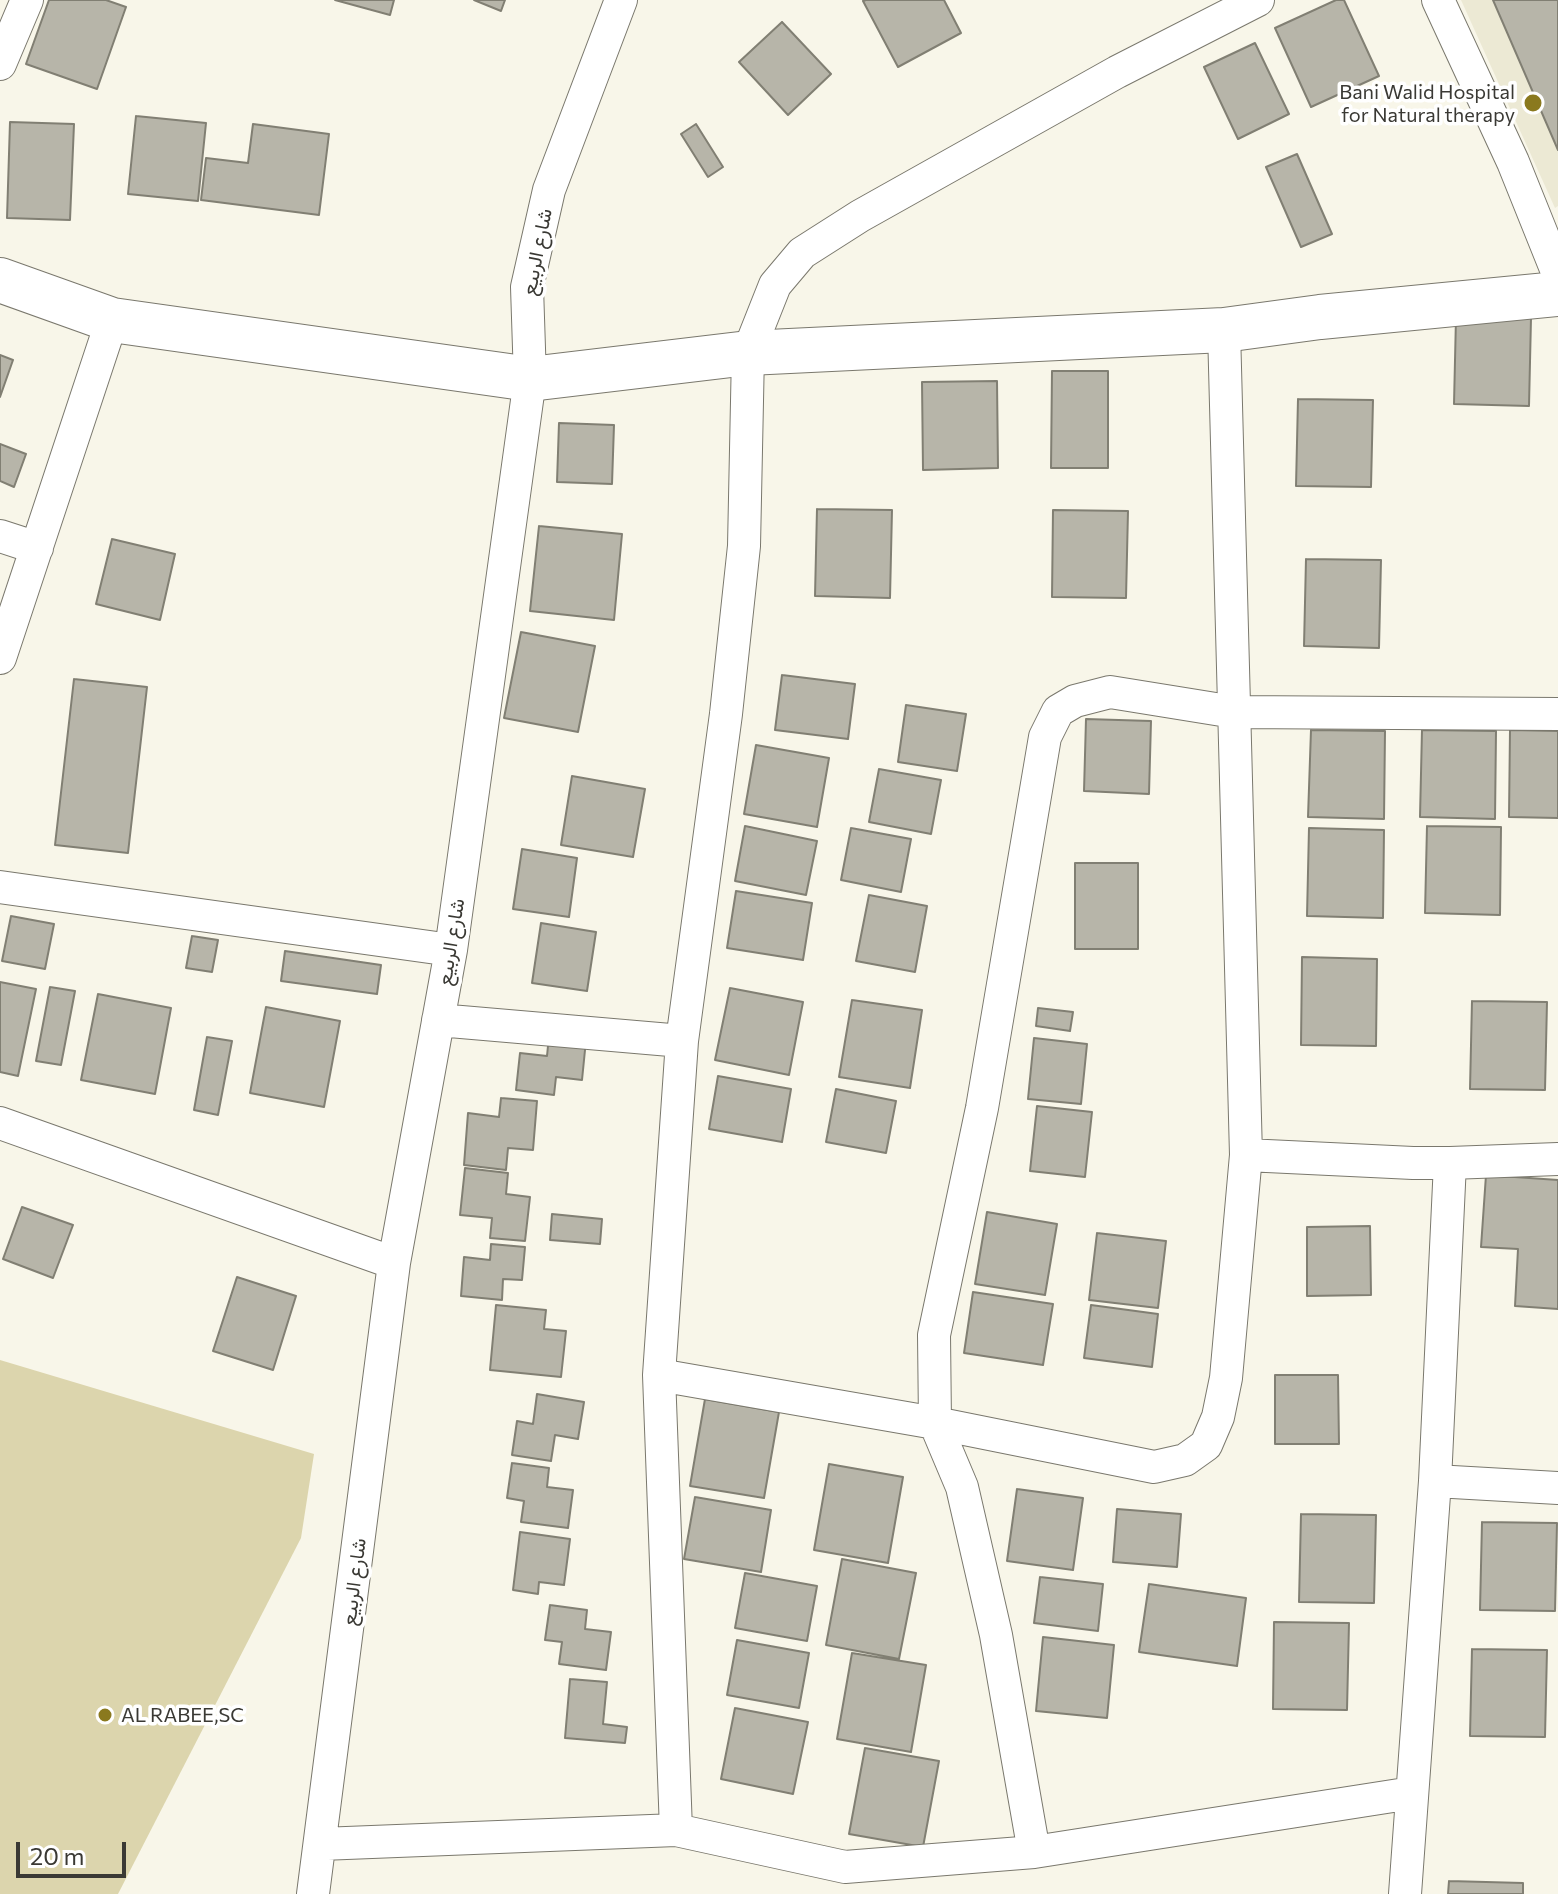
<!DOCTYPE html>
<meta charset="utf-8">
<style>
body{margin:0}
#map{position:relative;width:1558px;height:1894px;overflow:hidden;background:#f8f6e9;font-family:Commissioner,sans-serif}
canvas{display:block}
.scale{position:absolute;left:16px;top:1842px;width:110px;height:36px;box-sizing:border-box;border:4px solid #3a3934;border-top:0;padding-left:10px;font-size:24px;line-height:28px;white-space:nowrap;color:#3a3934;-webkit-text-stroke:6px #fff;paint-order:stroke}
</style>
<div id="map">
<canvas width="1558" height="1894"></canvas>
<div class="scale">20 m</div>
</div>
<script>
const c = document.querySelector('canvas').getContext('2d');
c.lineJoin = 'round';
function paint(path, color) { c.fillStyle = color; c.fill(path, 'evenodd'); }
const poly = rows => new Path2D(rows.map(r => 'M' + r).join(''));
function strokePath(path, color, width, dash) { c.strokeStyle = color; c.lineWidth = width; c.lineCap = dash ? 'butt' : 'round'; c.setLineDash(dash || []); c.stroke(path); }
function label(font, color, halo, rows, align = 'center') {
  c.font = font + ' Commissioner,Vazirmatn,sans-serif'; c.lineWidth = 7; c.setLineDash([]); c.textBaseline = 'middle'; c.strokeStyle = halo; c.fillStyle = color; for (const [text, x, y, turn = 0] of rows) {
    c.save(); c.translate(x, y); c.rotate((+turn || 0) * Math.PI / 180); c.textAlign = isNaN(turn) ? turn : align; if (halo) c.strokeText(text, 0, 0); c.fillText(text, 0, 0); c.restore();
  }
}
const built = poly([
 [1461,0,1558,0,1558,206,1555,208]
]);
const green = poly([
 [0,1360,314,1454,301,1538,118,1894,0,1894]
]);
const building = poly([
 [49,0,106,0,126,7,97,89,26,64,49,0],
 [335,0,394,0,390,15,335,0],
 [474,0,505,0,501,11,474,0],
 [866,0,944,0,961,33,898,67,863,1,866,0],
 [1336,0,1344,0,1379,76,1311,107,1275,28,1336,0],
 [1493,0,1558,0,1558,150,1493,0],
 [782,22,831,74,788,115,739,62,782,22],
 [1255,43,1289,114,1238,139,1204,67,1255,43],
 [136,116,206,123,198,201,128,194,136,116],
 [10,122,74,124,70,220,7,218,10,122],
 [253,124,329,134,319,215,201,200,206,158,248,163,253,124],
 [696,124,723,167,708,177,681,134,696,124],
 [1297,154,1332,234,1301,247,1266,167,1297,154],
 [1456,317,1531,318,1529,406,1454,404,1456,317],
 [0,355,13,360,0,397,0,355],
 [1052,371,1108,371,1108,468,1051,468,1052,371],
 [997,381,998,468,923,470,922,382,997,381],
 [1298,399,1373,400,1371,487,1296,486,1298,399],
 [559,423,614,425,612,484,557,482,559,423],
 [0,444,26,454,14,487,0,481,0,444],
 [817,509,892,510,890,598,815,596,817,509],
 [1053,510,1128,511,1126,598,1052,597,1053,510],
 [539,526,622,534,614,620,530,611,539,526],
 [112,539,175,554,160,620,96,604,112,539],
 [1306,559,1381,560,1379,648,1304,646,1306,559],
 [521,632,595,646,578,732,504,718,521,632],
 [782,675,855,684,848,739,775,730,782,675],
 [74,679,147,687,128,853,55,845,74,679],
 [906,705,966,714,957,771,898,762,906,705],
 [1086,719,1151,721,1149,794,1084,791,1086,719],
 [1311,730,1385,731,1384,819,1308,817,1311,730],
 [1422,730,1496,731,1495,819,1420,817,1422,730],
 [1510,730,1558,731,1558,818,1509,817,1510,730],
 [756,745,829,758,817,827,744,814,756,745],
 [879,769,941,780,931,834,869,822,879,769],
 [572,776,645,789,633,857,561,845,572,776],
 [745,826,817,841,806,895,735,881,745,826],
 [1427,826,1501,827,1500,915,1425,913,1427,826],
 [851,828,911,839,901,892,841,880,851,828],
 [1309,828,1384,830,1383,918,1307,916,1309,828],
 [522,849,577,858,569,917,513,909,522,849],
 [1075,863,1138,863,1138,949,1075,949,1075,863],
 [736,891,812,903,803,960,727,948,736,891],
 [869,895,927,906,915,972,856,961,869,895],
 [11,916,54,924,45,969,2,961,11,916],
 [541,923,596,932,587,991,532,983,541,923],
 [192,936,218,940,212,972,186,968,192,936],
 [285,951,381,965,377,994,281,981,285,951],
 [1302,957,1377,959,1376,1046,1301,1045,1302,957],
 [0,982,36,989,18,1076,0,1072,0,982],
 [50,987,75,991,61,1065,36,1061,50,987],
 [730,988,803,1002,789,1075,715,1060,730,988],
 [98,994,171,1008,155,1094,81,1080,98,994],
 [852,1000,922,1010,910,1088,839,1077,852,1000],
 [1472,1001,1547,1002,1545,1090,1470,1089,1472,1001],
 [266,1007,340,1021,324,1107,250,1093,266,1007],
 [1038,1008,1073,1012,1070,1031,1036,1026,1038,1008],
 [549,1036,586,1040,582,1080,556,1077,554,1095,516,1090,520,1053,547,1056,549,1036],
 [207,1037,232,1041,218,1115,194,1110,207,1037],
 [1034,1038,1087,1044,1081,1104,1028,1099,1034,1038],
 [718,1076,791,1089,782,1142,709,1129,718,1076],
 [836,1089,896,1101,886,1153,826,1142,836,1089],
 [501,1098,537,1101,533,1150,508,1148,506,1170,464,1165,468,1113,499,1117,501,1098],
 [1037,1106,1092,1112,1085,1177,1030,1171,1037,1106],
 [465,1168,508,1173,506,1194,530,1197,525,1241,490,1238,492,1218,460,1215,465,1168],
 [1486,1175,1558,1180,1558,1309,1515,1306,1518,1249,1481,1247,1486,1175],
 [22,1207,73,1225,53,1278,3,1259,22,1207],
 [987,1212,1057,1224,1045,1295,975,1284,987,1212],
 [552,1214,602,1219,600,1244,550,1240,552,1214],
 [1370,1226,1371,1295,1307,1296,1307,1227,1370,1226],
 [1097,1233,1166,1241,1158,1308,1089,1300,1097,1233],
 [491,1244,525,1247,522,1280,503,1279,502,1300,461,1296,464,1257,490,1260,491,1244],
 [237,1277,296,1296,273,1370,213,1351,237,1277],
 [973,1292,1053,1304,1043,1365,964,1353,973,1292],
 [496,1305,546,1310,544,1329,566,1331,561,1377,490,1370,496,1305],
 [1091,1305,1158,1314,1152,1367,1084,1358,1091,1305],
 [1275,1375,1338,1375,1339,1444,1275,1444,1275,1375],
 [537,1394,584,1402,578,1439,555,1435,551,1461,512,1455,517,1421,533,1424,537,1394],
 [705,1399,779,1412,764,1498,690,1486,705,1399],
 [512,1463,549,1468,547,1487,573,1490,568,1528,521,1522,524,1501,507,1498,512,1463],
 [829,1464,903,1477,888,1563,814,1550,829,1464],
 [1017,1489,1083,1498,1073,1570,1007,1561,1017,1489],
 [695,1497,771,1510,761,1572,684,1559,695,1497],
 [1117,1509,1181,1514,1177,1567,1113,1562,1117,1509],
 [1301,1514,1376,1515,1374,1603,1299,1602,1301,1514],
 [1482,1522,1557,1523,1555,1611,1480,1610,1482,1522],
 [520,1532,570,1539,564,1585,539,1582,538,1594,513,1590,520,1532],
 [842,1559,916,1573,899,1659,826,1645,842,1559],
 [745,1573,817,1586,807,1641,735,1628,745,1573],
 [1040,1577,1103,1584,1098,1631,1034,1623,1040,1577],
 [1149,1584,1246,1598,1237,1666,1139,1652,1149,1584],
 [550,1605,587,1610,585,1629,611,1632,606,1670,559,1664,562,1642,545,1640,550,1605],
 [1274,1622,1349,1623,1347,1710,1273,1709,1274,1622],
 [1043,1637,1114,1645,1107,1718,1036,1711,1043,1637],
 [737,1640,809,1653,799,1708,727,1695,737,1640],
 [1472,1649,1547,1650,1545,1737,1470,1736,1472,1649],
 [852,1653,926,1665,911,1752,837,1739,852,1653],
 [570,1679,607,1682,603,1724,627,1727,625,1743,565,1738,570,1679],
 [735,1708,808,1722,793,1794,721,1779,735,1708],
 [865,1748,939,1761,923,1847,849,1834,865,1748],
 [1449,1881,1523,1883,1523,1894,1448,1894,1449,1881]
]);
const street = poly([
 [1438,0,1513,162,1558,274],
 [0,64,27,0],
 [0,536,37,548],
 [0,658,112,320],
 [0,887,451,950],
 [438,1020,682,1041],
 [0,1123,394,1263],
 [1246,1155,1413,1163,1450,1163,1435,1481,1405,1894],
 [1450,1163,1558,1159],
 [659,1375,935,1423,1154,1467,1185,1460,1206,1445,1218,1417,1226,1378,1246,1155,1224,330],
 [1435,1481,1558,1488],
 [676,1830,659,1375,682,1041,726,714,744,546,748,353,775,285,802,253,860,216,1117,72,1258,0],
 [321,1844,676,1830,845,1867,1034,1852,1412,1793],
 [1034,1852,996,1635,962,1487,935,1423,934,1335,982,1108,1045,737,1058,711,1075,701,1110,692,1234,712,1558,714],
 [313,1894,394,1263,451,950,530,379,527,287,549,190,621,0]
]);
const secondary = poly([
 [0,280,112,320,530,379,748,353,1224,330,1320,317,1558,294]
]);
const markers = [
 [1533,103,10,"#8a791e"],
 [105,1715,8,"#8a791e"]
];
const poiNames = [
 ["Bani Walid Hospital",1515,92],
 ["for Natural therapy",1515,115],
 ["AL RABEE,SC",121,1715,"left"]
];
const streetNames = [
 ["شارع الربيع",537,252,-79],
 ["شارع الربيع",451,942,-81],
 ["شارع الربيع",354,1582,-83]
];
paint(built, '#ece9d4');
paint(green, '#dcd5ad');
paint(building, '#b7b5a9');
strokePath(building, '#817f73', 2);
strokePath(street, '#7a786d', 34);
strokePath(secondary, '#7a786d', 46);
strokePath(street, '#fff', 32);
strokePath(secondary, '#fff', 44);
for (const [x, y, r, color] of markers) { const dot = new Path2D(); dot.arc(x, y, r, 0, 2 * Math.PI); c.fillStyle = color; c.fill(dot); strokePath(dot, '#fff', 3); }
label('20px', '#3a3934', '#fff', poiNames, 'right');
label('20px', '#3a3934', '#fff', streetNames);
</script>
